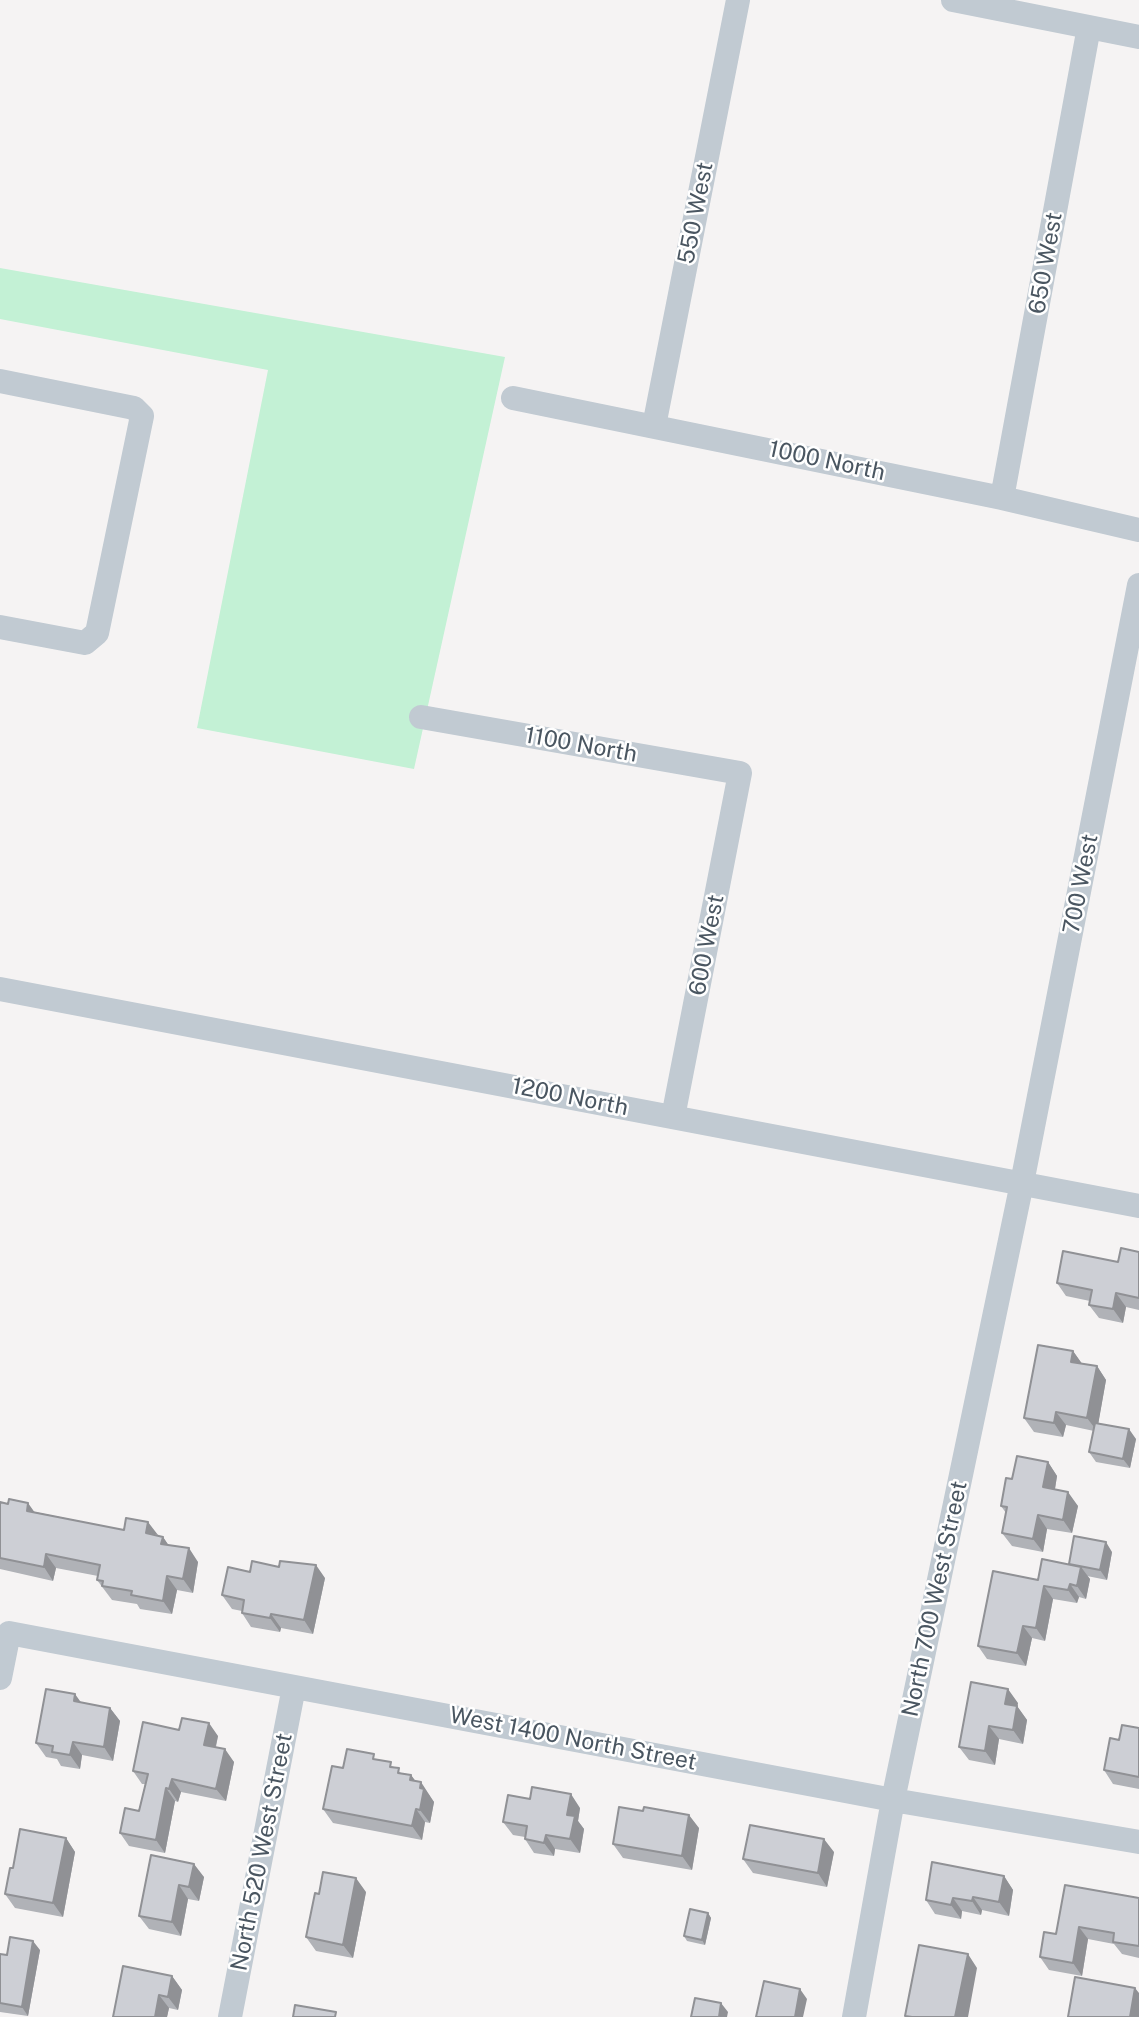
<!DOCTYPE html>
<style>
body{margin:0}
canvas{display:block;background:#f5f3f3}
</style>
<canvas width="1139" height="2017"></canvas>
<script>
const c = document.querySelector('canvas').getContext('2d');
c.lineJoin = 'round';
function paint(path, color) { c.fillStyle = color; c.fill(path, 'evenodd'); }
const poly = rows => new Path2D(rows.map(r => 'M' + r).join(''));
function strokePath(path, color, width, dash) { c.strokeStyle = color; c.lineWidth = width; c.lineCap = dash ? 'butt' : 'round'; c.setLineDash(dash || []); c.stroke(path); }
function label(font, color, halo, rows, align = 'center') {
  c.font = font + ' "Public Sans",sans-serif'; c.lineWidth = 5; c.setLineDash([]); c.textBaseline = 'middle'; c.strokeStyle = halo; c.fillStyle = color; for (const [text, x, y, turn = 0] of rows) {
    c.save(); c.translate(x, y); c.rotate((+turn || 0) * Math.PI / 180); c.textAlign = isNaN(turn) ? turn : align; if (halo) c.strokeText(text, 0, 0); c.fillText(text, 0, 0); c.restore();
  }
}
const green = poly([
 [0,268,505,357,414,769,197,728,268,370,0,319]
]);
const minor = poly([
 [953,0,1139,37],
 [0,381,134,408,142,416,97,633,85,643,0,627],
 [513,398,1002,498,1139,530],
 [654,426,738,0],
 [1002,498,1089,27],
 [421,717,740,773,673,1117],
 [0,989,1139,1206],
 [0,1678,9,1633,893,1800,1139,1842],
 [230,2017,294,1687],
 [854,2017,893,1800,1022,1183,1139,585]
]);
const wall = poly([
 [1139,1252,1139,1310,1126,1307,1123,1323,1099,1318,1089,1305,1090,1301,1066,1296,1057,1283,1118,1262],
 [1073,1351,1082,1364,1097,1366,1106,1380,1098,1424,1136,1439,1130,1468,1096,1462,1089,1452,1094,1431,1066,1425,1063,1437,1034,1432,1024,1418],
 [1048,1462,1057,1476,1055,1489,1078,1506,1072,1533,1047,1529,1043,1552,1012,1546,1002,1533,1006,1513,1001,1506,1012,1479],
 [0,1502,35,1512,124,1530,163,1537,168,1545,198,1562,193,1593,177,1590,172,1614,140,1609,137,1604,112,1600,97,1580,98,1576,56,1568,53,1581,0,1569],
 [1112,1552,1107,1580,1087,1576,1090,1579,1086,1599,1079,1597,1077,1603,1053,1599,1045,1641,1032,1638,1026,1666,987,1659,978,1646,1038,1580,1069,1564],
 [250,1572,325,1578,313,1634,281,1628,280,1632,251,1627,242,1613,242,1611,232,1609,222,1595],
 [81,1703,110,1708,120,1721,113,1761,82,1755,80,1769,61,1766,57,1759,46,1757,36,1743],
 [1018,1703,1017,1706,1027,1720,1023,1744,999,1739,995,1765,969,1760,959,1747],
 [1139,1728,1139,1789,1113,1784,1104,1770,1119,1740],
 [179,1730,218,1736,216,1747,234,1762,226,1801,181,1792,178,1802,175,1801,165,1853,129,1846,120,1833,139,1811,145,1784,142,1784,133,1771],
 [378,1760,394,1767,402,1774,411,1775,415,1781,430,1796,430,1797,434,1802,430,1823,425,1822,422,1840,333,1823,323,1809,343,1768],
 [580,1808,578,1821,584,1829,580,1853,555,1849,554,1856,534,1853,525,1839,525,1837,513,1835,503,1822],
 [643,1811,699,1828,692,1870,623,1858,613,1844],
 [66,1838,75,1852,63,1917,15,1908,5,1894,13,1868],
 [834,1852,827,1887,753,1873,743,1859],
 [151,1855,204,1877,199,1901,188,1899,181,1936,149,1929,139,1916],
 [1004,1876,1013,1890,1009,1916,982,1910,981,1915,962,1911,961,1919,935,1914,926,1900],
 [366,1892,353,1958,316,1951,306,1937],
 [1139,1898,1139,1958,1122,1954,1114,1944,1088,1939,1082,1976,1049,1970,1040,1957,1056,1934],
 [708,1913,711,1918,705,1945,687,1941,684,1936],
 [40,1950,28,2016,0,2012,0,1954,7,1955],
 [172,1976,182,1990,178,2010,169,2008,167,2017,113,2017]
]);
const shadedWall = poly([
 [1116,1293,1126,1307,1123,1323,1113,1309],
 [1073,1351,1083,1365,1071,1362],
 [1097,1366,1106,1380,1097,1431,1087,1418],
 [1056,1412,1066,1425,1063,1437,1054,1423],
 [1129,1429,1136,1439,1130,1468,1123,1459],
 [1048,1462,1057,1476,1053,1501,1043,1487],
 [1068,1492,1078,1506,1072,1533,1063,1520],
 [28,1503,38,1517,27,1511],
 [1038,1515,1047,1529,1043,1552,1033,1539],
 [148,1522,158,1535,146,1533],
 [163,1537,172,1550,161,1544],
 [1106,1542,1112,1552,1107,1580,1100,1570],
 [189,1548,198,1562,193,1593,183,1579],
 [46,1554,56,1568,53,1581,44,1567],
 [316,1565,325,1578,313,1634,304,1620],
 [1081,1567,1090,1579,1086,1599,1077,1586],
 [167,1576,177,1590,172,1614,163,1601],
 [1070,1584,1079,1597,1077,1603,1068,1590],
 [1044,1586,1053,1599,1045,1641,1036,1628],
 [271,1614,281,1628,280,1632,270,1618],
 [1023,1626,1032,1638,1026,1666,1017,1653],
 [1008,1689,1018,1703,1015,1718,1005,1704],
 [75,1694,85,1708,74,1701],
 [1017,1706,1027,1720,1023,1744,1013,1730],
 [110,1708,120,1721,113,1761,104,1747],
 [209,1723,218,1736,213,1758,204,1745],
 [989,1726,999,1739,995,1765,985,1751],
 [73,1742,82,1755,80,1769,70,1755],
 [225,1749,234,1762,226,1801,216,1789],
 [411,1775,420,1787,421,1782,434,1802,430,1823,420,1810,410,1780],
 [172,1779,181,1792,178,1802,169,1789],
 [166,1788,175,1801,165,1853,156,1840],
 [571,1794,580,1808,578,1821,584,1829,580,1853,570,1839,567,1815],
 [416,1809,425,1822,422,1840,412,1826],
 [689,1815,699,1828,692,1870,682,1856],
 [546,1835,555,1849,554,1856,544,1843],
 [66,1838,75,1852,63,1917,53,1903],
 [824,1839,834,1852,827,1887,818,1873],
 [194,1864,204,1877,199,1901,189,1887],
 [1004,1876,1013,1890,1009,1916,999,1902],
 [356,1878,366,1892,353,1958,343,1945],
 [179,1885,188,1899,181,1936,172,1922],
 [973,1897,982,1910,981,1915,972,1901],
 [953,1898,962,1911,961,1919,951,1905],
 [708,1913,711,1918,705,1945,702,1940],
 [1079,1927,1088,1939,1082,1976,1073,1963],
 [33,1941,40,1950,28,2016,22,2007],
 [968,1954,977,1968,968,2017,955,2017],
 [172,1976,182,1990,178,2010,168,1997],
 [1135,1988,1139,1993,1139,2017,1130,2017],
 [800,1989,807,1999,803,2017,795,2017],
 [159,1995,169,2008,167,2017,155,2017],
 [721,2003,728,2012,727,2017,719,2017]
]);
const building = poly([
 [1121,1248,1139,1252,1139,1298,1116,1293,1113,1309,1089,1305,1092,1290,1057,1283,1063,1251,1118,1262,1121,1248],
 [1038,1345,1073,1351,1071,1362,1097,1366,1087,1418,1056,1412,1054,1423,1024,1418,1038,1345],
 [1095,1423,1129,1429,1123,1459,1089,1452,1095,1423],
 [1017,1456,1048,1462,1043,1487,1068,1492,1063,1520,1038,1515,1033,1539,1002,1533,1007,1507,1001,1506,1006,1478,1012,1479,1017,1456],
 [9,1499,28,1503,27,1511,124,1530,126,1518,148,1522,146,1533,163,1537,161,1544,189,1548,183,1579,167,1576,163,1601,131,1595,132,1591,102,1586,103,1581,97,1580,100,1565,46,1554,44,1567,0,1558,0,1502,8,1504,9,1499],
 [1074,1536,1106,1542,1100,1570,1069,1564,1074,1536],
 [1042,1559,1081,1567,1077,1586,1070,1584,1068,1590,1044,1586,1036,1628,1023,1626,1017,1653,978,1646,993,1571,1038,1580,1042,1559],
 [252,1561,279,1567,280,1561,316,1565,304,1620,271,1614,270,1618,242,1613,244,1600,222,1595,228,1567,250,1572,252,1561],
 [971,1682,1008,1689,1005,1704,1017,1706,1013,1730,989,1726,985,1751,959,1747,971,1682],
 [46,1689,75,1694,74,1701,110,1708,104,1747,73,1742,70,1755,52,1752,53,1746,36,1743,46,1689],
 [182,1718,209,1723,204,1745,225,1749,216,1789,172,1779,169,1789,166,1788,156,1840,120,1833,125,1808,139,1811,148,1774,133,1771,143,1722,179,1730,182,1718],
 [1122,1725,1139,1728,1139,1777,1104,1770,1110,1738,1119,1740,1122,1725],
 [347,1749,374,1754,373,1759,391,1762,390,1767,399,1768,398,1773,411,1775,410,1780,421,1782,420,1788,424,1789,420,1810,416,1809,412,1826,323,1809,332,1766,343,1768,347,1749],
 [532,1787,571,1794,567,1815,575,1816,570,1839,546,1835,544,1843,525,1839,527,1826,503,1822,508,1795,530,1799,532,1787],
 [619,1807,643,1811,644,1807,689,1815,682,1856,613,1844,619,1807],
 [750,1825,824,1839,818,1873,743,1859,750,1825],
 [20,1829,66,1838,53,1903,5,1894,10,1868,13,1868,20,1829],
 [151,1855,194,1864,189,1887,179,1885,172,1922,139,1916,151,1855],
 [932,1862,1004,1876,999,1902,973,1897,972,1901,953,1898,951,1905,926,1900,932,1862],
 [323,1872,356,1878,343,1945,306,1937,315,1893,319,1894,323,1872],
 [1065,1885,1139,1898,1139,1946,1113,1942,1114,1933,1079,1927,1073,1963,1040,1957,1044,1932,1056,1934,1065,1885],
 [690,1909,708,1913,702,1940,684,1936,690,1909],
 [10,1937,33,1941,22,2007,0,2003,0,1954,7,1955,10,1937],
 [919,1945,968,1954,955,2017,912,2017,905,2016,919,1945],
 [123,1966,172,1976,168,1997,159,1995,155,2017,113,2017,123,1966],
 [1075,1977,1135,1988,1130,2017,1068,2017,1075,1977],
 [764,1981,800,1989,795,2017,756,2017,764,1981],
 [695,1998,721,2003,719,2017,691,2017,695,1998],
 [295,2005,336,2012,335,2017,293,2017,295,2005]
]);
const streetNames = [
 ["550 West",696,213,-79],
 ["650 West",1046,263,-80],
 ["1000 North",827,461,12],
 ["1100 North",581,745,10],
 ["700 West",1081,884,-79],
 ["600 West",707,945,-79],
 ["1200 North",570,1097,11],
 ["North 700 West Street",935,1599,-78],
 ["West 1400 North Street",573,1739,11],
 ["North 520 West Street",262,1852,-79]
];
paint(green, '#c3f1d5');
strokePath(minor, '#c1cad2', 24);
paint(wall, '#b0b2b7');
paint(shadedWall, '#909195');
paint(building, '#cdcfd5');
strokePath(building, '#909195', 2);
label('23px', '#4a5661', '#fff', streetNames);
</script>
